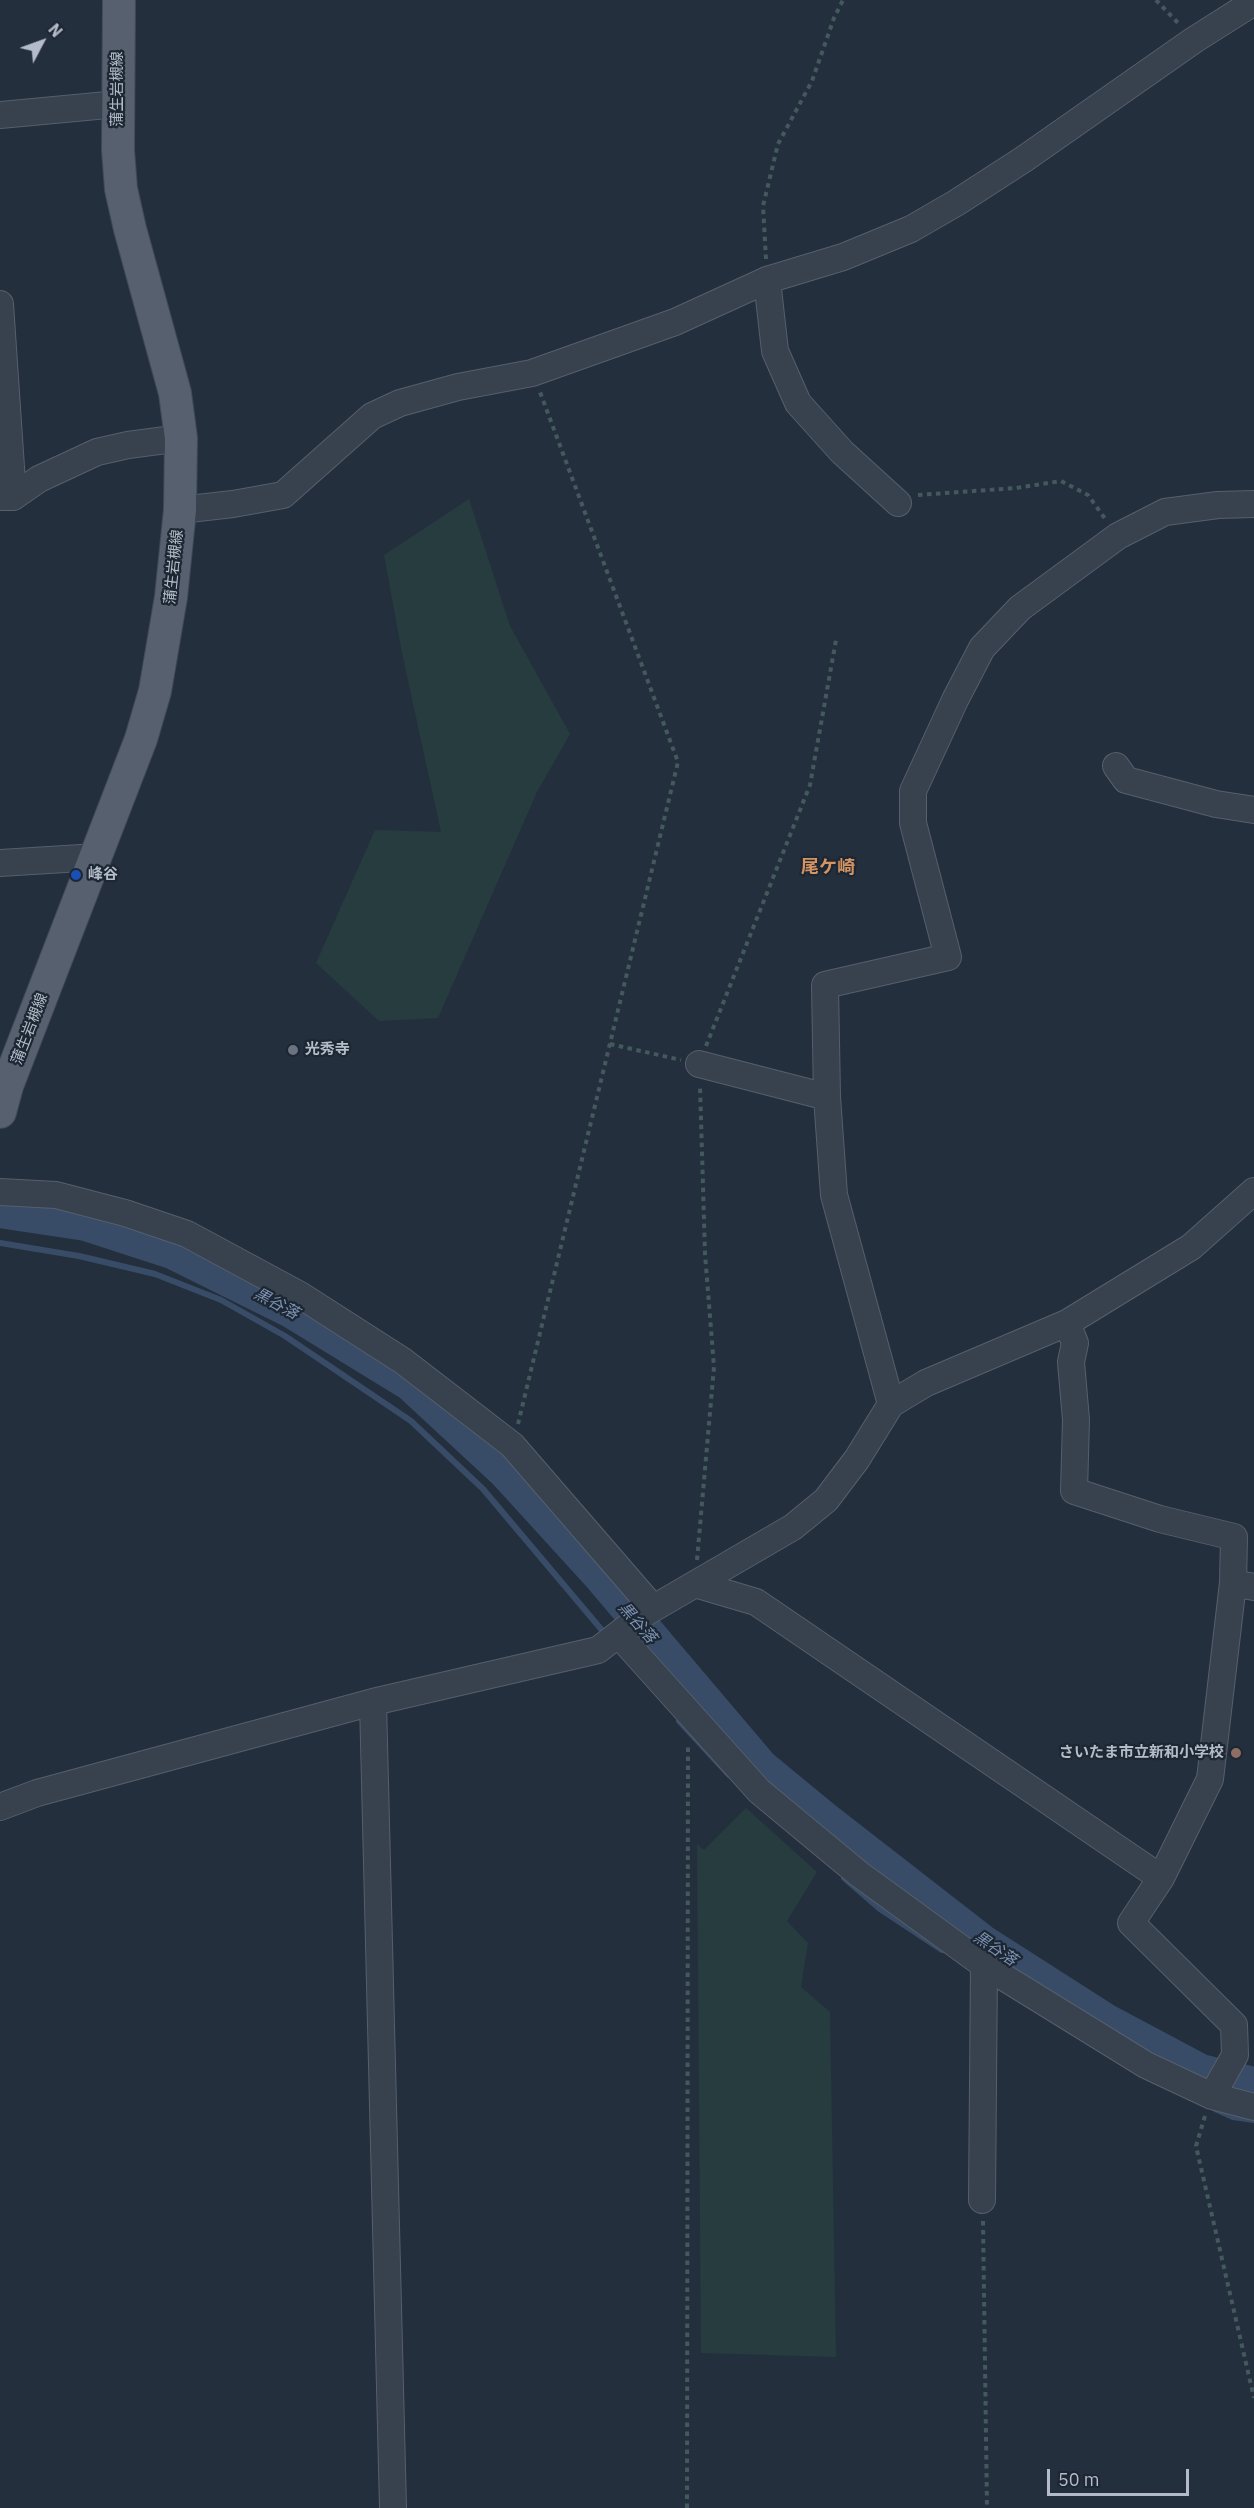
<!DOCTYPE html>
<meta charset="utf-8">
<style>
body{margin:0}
#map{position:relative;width:1254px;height:2508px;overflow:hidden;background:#242f3e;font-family:"IBM Plex Sans",sans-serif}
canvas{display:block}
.north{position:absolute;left:12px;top:12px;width:60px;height:60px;-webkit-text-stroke:4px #1d2633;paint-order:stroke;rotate:49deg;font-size:16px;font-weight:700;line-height:24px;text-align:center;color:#b4bcc9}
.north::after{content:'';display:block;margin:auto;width:21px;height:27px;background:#b4bcc9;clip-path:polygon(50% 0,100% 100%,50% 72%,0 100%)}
.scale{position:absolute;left:1047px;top:2469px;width:142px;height:27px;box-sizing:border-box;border:3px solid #b4bcc9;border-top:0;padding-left:8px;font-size:18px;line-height:21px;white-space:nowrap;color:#b4bcc9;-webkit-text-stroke:4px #1d2633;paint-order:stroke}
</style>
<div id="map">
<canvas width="1254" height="2508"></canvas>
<div class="north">N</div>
<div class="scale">50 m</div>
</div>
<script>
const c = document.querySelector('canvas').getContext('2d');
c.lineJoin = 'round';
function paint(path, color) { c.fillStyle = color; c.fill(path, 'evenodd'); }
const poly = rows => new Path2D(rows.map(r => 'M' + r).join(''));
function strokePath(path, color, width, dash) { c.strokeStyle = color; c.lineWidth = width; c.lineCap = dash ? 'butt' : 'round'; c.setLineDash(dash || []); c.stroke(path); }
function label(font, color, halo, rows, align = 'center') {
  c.font = font + ' "IBM Plex Sans","Noto Sans JP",sans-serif'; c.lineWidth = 4.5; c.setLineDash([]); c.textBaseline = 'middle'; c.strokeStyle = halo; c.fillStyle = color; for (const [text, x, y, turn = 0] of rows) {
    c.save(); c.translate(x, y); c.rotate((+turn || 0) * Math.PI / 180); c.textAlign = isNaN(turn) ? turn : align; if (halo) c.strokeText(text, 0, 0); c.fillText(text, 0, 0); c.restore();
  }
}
const green = poly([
 [469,499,510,626,570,734,537,792,438,1018,379,1021,316,963,375,830,441,832,402,653,384,555],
 [746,1808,817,1872,787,1921,808,1943,801,1987,830,2012,836,2357,701,2353,697,1844,704,1850]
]);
const stream = poly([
 [0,1243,79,1256,155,1274,221,1300,285,1336,411,1421,483,1489,606,1635],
 [679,1721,729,1775],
 [844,1878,880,1909,942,1950],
 [1215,2109,1233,2117,1254,2120]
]);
const river = poly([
 [0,1211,86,1224,172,1252,291,1311,410,1384,505,1472,599,1575,761,1766,829,1822,982,1941,1107,2021,1201,2071,1254,2084]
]);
const path = poly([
 [1156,0,1179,24],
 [766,259,763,206,778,144,812,81,834,18,843,0],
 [918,495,1016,488,1061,481,1088,495,1106,520],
 [610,1044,681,1060],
 [706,1046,810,785,836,640],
 [518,1424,678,762,540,392],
 [697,1560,714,1367,705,1254,700,1085],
 [1205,2116,1196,2146,1254,2398],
 [983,2221,987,2508],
 [687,2508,688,1745]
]);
const minor = poly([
 [0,115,118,104],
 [767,280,775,351,798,403,842,452,898,503],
 [0,304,13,497],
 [0,497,13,497,39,479,97,452,128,445,181,438],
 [180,510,233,504,283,495,372,416,400,403,458,387,532,373,675,322,767,280,843,257,911,229,956,203,1024,159,1194,40,1254,2],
 [1116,766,1126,780,1216,804,1254,810],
 [0,863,97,857],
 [699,1064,827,1097],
 [0,1192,56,1195,125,1213,187,1234,300,1295,403,1361,512,1445,653,1608],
 [1067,1323,1075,1343,1071,1362,1076,1420,1074,1491,1160,1519,1234,1537,1233,1583,1210,1779,1161,1878,1131,1923,1234,2025,1235,2055,1212,2096],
 [891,1404,834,1195,827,1097,825,985,948,957,913,823,913,791,955,700,982,648,1020,608,1118,536,1165,512,1218,505,1254,504],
 [1233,1583,1254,1587],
 [695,1584,756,1602,1161,1878],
 [619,1635,759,1791,859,1874,984,1965,1146,2065,1212,2096,1254,2107],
 [373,1702,393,2508],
 [0,1807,37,1793,373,1702,598,1650,647,1612,793,1527,826,1500,857,1459,891,1404,926,1383,1067,1323,1191,1247,1254,1191],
 [982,2200,984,1965]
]);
const major = poly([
 [0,1112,7,1086,141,739,155,691,171,597,180,510,181,438,175,393,130,229,121,189,118,150,119,0]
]);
const markers = [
 [76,875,6,"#1a4fb4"],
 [293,1050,6,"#6b7280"],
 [1236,1753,6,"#8d6e63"]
];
const streetNames = [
 ["蒲生岩槻線",118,89,-90],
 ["蒲生岩槻線",174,567,-84],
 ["蒲生岩槻線",30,1029,-69]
];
const poiNames = [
 ["峰谷",88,875],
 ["光秀寺",305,1050],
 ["さいたま市立新和小学校",1224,1753,"right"]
];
const waterNames = [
 ["黒谷落",276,1304,28],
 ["黒谷落",637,1623,49],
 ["黒谷落",995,1949,34]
];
const quarterNames = [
 ["尾ケ崎",828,868]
];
paint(green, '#263c3f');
strokePath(stream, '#394c67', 6);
strokePath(river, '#394c67', 34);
strokePath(minor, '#565f6c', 28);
strokePath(major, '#414a57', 34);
strokePath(path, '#44595c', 4, [4.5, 4.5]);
strokePath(minor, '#38414e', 26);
strokePath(major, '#56606e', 32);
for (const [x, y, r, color] of markers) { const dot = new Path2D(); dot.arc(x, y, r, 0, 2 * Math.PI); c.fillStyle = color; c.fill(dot); strokePath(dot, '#1d2633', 2); }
label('15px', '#b4bcc9', '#1d2633', streetNames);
label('bold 15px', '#b4bcc9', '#1d2633', poiNames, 'left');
label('italic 16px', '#7c92b1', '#1d2633', waterNames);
label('bold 18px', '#d59563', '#1d2633', quarterNames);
</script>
